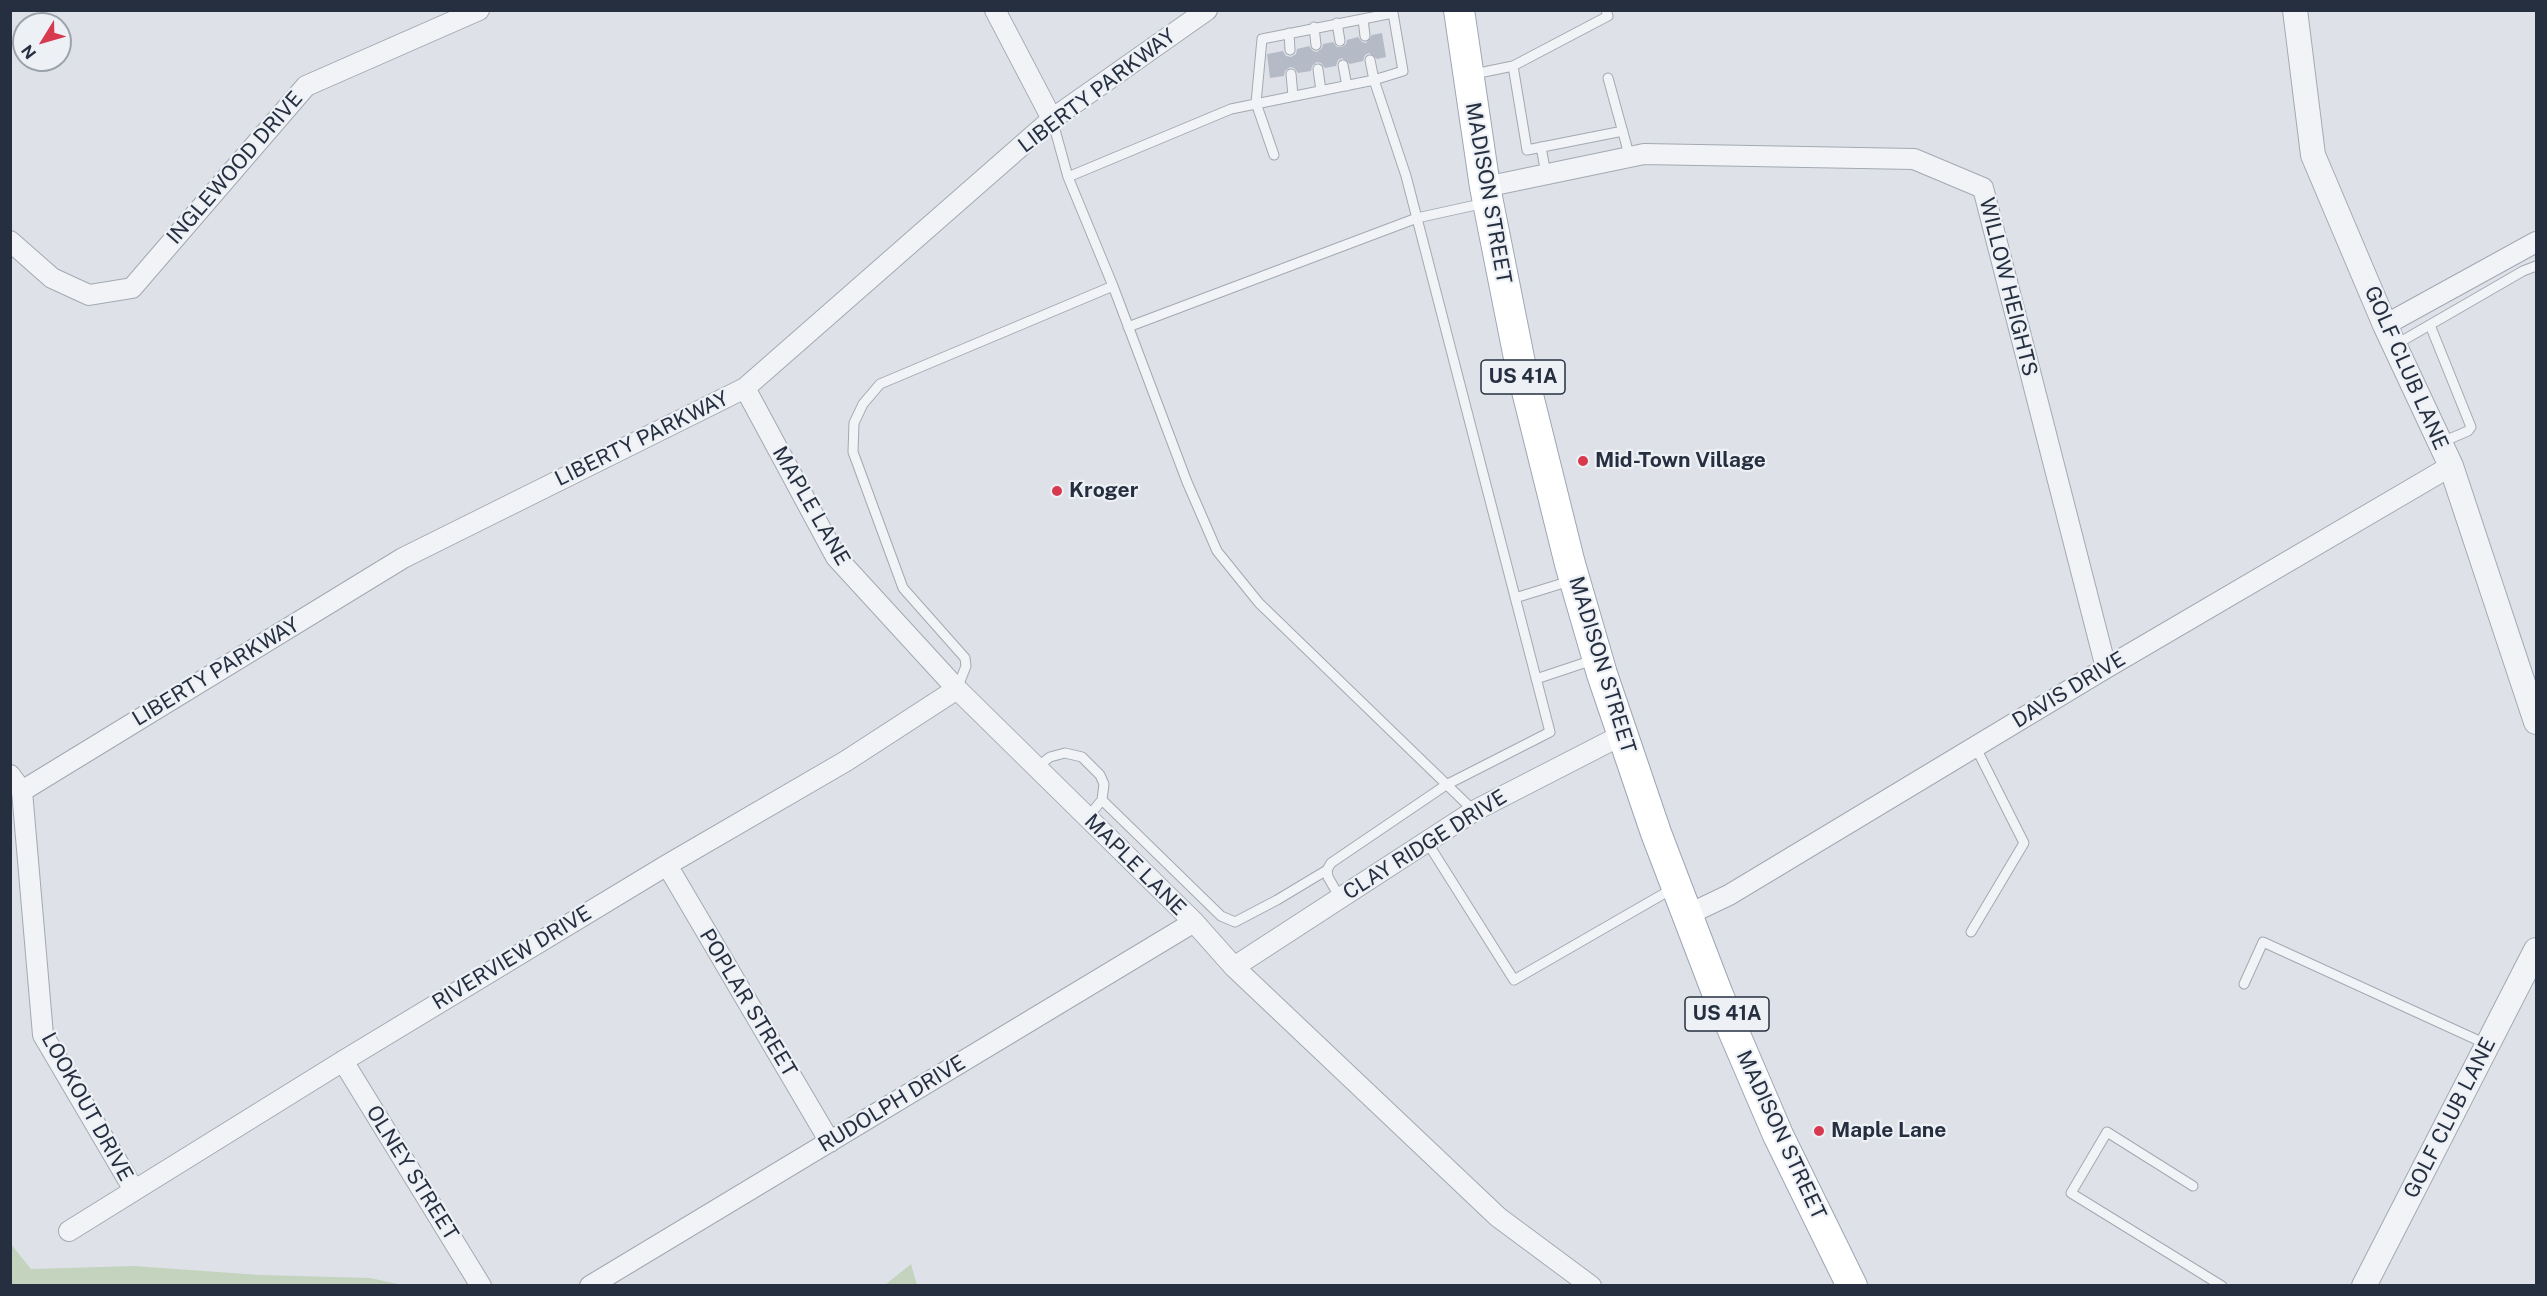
<!DOCTYPE html>
<style>
body{margin:0}
#map{position:relative;width:2547px;height:1296px;overflow:hidden;background:#dee2e8;font-family:"Public Sans",sans-serif}
canvas{display:block}
.frame{position:absolute;inset:0;border:12px solid #262f40;pointer-events:none}
.north{position:absolute;left:12px;top:12px;width:60px;height:60px;box-sizing:border-box;background:#edf1f6;border:2px solid #9da3ad;border-radius:50%;rotate:233deg;font-size:16px;font-weight:700;line-height:24px;text-align:center;color:#262f40}
.north::after{content:'';display:block;margin:auto;width:21px;height:27px;background:#d7394e;clip-path:polygon(50% 0,100% 100%,50% 72%,0 100%)}
</style>
<div id="map">
<canvas width="2547" height="1296"></canvas>
<div class="frame"></div>
<div class="north">N</div>
</div>
<script>
const c = document.querySelector('canvas').getContext('2d');
c.lineJoin = 'round';
function paint(path, color) { c.fillStyle = color; c.fill(path, 'evenodd'); }
const poly = rows => new Path2D(rows.map(r => 'M' + r).join(''));
function strokePath(path, color, width, dash) { c.strokeStyle = color; c.lineWidth = width; c.lineCap = dash ? 'butt' : 'round'; c.setLineDash(dash || []); c.stroke(path); }
function label(font, color, halo, rows, align = 'center') {
  c.font = font + ' "Public Sans",sans-serif'; c.lineWidth = 4.5; c.setLineDash([]); c.textBaseline = 'middle'; c.strokeStyle = halo; c.fillStyle = color; for (const [text, x, y, turn = 0] of rows) {
    c.save(); c.translate(x, y); c.rotate((+turn || 0) * Math.PI / 180); c.textAlign = isNaN(turn) ? turn : align; if (halo) c.strokeText(text, 0, 0); c.fillText(text, 0, 0); c.restore();
  }
}
const green = poly([
 [10,1243,31,1269,134,1266,260,1275,370,1278,402,1285,11,1285],
 [911,1264,917,1285,885,1285]
]);
const building = poly([
 [1382,33,1386,57,1377,59,1369,53,1365,55,1363,61,1350,64,1342,58,1338,60,1336,66,1325,68,1321,63,1317,62,1312,66,1311,71,1298,73,1294,68,1290,67,1285,71,1284,76,1270,78,1267,54,1283,51,1286,56,1291,57,1296,54,1297,49,1309,46,1313,51,1317,52,1322,48,1323,44,1333,42,1337,47,1342,47,1346,44,1347,40,1358,37,1362,42,1366,43,1372,35]
]);
const service = poly([
 [1606,10,1608,16,1513,66,1527,150,1623,131],
 [1363,19,1365,36],
 [1337,23,1340,41],
 [1314,27,1316,45],
 [1289,33,1290,50],
 [1343,65,1347,86],
 [1318,69,1321,91],
 [1291,74,1293,96],
 [1474,74,1513,66],
 [1608,78,1630,158],
 [1052,119,1068,177,1113,286,1187,482,1217,551,1259,603,1474,811],
 [1541,147,1546,174],
 [1274,155,1256,103,1262,39,1393,13,1403,71,1374,80,1370,60],
 [1068,177,1231,109,1374,80,1406,176,1550,732,1446,785,1331,863,1327,870,1328,877,1340,898],
 [2430,325,2471,427,2468,431,2442,442],
 [1128,327,1417,218,1485,203],
 [2395,345,2523,271,2536,266],
 [1515,598,1570,581],
 [1536,679,1593,660],
 [957,689,966,666,965,658,903,588,853,452,854,423,863,404,880,384,1113,286],
 [1037,767,1050,757,1065,753,1082,757,1100,775,1104,784,1102,800,1087,818],
 [1102,800,1221,916,1235,922,1277,900,1327,870],
 [1427,842,1514,980,1672,889],
 [1971,932,2024,843,1975,746],
 [2244,984,2263,942,2486,1044],
 [2193,1186,2107,1132,2071,1193,2222,1286]
]);
const minor = poly([
 [995,10,1052,119],
 [1485,187,1644,154,1914,159,1983,188,2106,668],
 [10,241,52,278,89,295,132,288,306,86,479,10],
 [2385,325,2536,242],
 [745,388,836,557,957,689,1194,922,1234,967,1498,1217,1591,1286],
 [10,775,22,791,43,1035,134,1190],
 [22,791,403,558,745,388,1052,119,1207,10],
 [667,865,830,1142],
 [1687,915,1729,895,2106,668,2451,466],
 [1234,967,1474,811,1622,735],
 [343,1061,481,1286],
 [69,1231,343,1061,667,865,846,761,957,689],
 [590,1286,1194,922]
]);
const tertiary = poly([
 [2295,10,2313,155,2385,325,2451,466,2536,722],
 [2364,1286,2536,950]
]);
const primary = poly([
 [1459,10,1485,187,1520,363,1570,564,1602,674,1656,833,1718,995,1778,1135,1852,1286]
]);
const markers = [
 [1583,461,6,"#d7394e"],
 [1057,491,6,"#d7394e"],
 [1819,1131,6,"#d7394e"]
];
const shields = [
 [1523,377,84],
 [1727,1014,84]
];
const shieldNames = [
 ["US 41A",1523,377],
 ["US 41A",1727,1014]
];
const streetNames = [
 ["LIBERTY PARKWAY",1097,91,-37],
 ["INGLEWOOD DRIVE",235,168,-49],
 ["MADISON STREET",1488,193,80],
 ["WILLOW HEIGHTS",2008,287,76],
 ["GOLF CLUB LANE",2406,368,66],
 ["LIBERTY PARKWAY",642,439,-26],
 ["MAPLE LANE",811,506,60],
 ["MADISON STREET",1602,665,73],
 ["LIBERTY PARKWAY",216,672,-31],
 ["DAVIS DRIVE",2069,690,-31],
 ["CLAY RIDGE DRIVE",1425,845,-32],
 ["MAPLE LANE",1135,865,45],
 ["RIVERVIEW DRIVE",512,958,-31],
 ["POPLAR STREET",748,1003,59],
 ["RUDOLPH DRIVE",892,1104,-31],
 ["LOOKOUT DRIVE",87,1107,61],
 ["GOLF CLUB LANE",2450,1118,-63],
 ["MADISON STREET",1781,1135,65],
 ["OLNEY STREET",412,1173,58]
];
const poiNames = [
 ["Mid-Town Village",1595,461],
 ["Kroger",1069,491],
 ["Maple Lane",1831,1131]
];
paint(green, '#c3d3be');
paint(building, '#b4bbc6');
strokePath(service, '#a3a9b2', 11);
strokePath(minor, '#a3a9b2', 22);
strokePath(tertiary, '#a3a9b2', 26);
strokePath(primary, '#9ca6b5', 32);
strokePath(service, '#f1f3f6', 9);
strokePath(minor, '#f1f3f6', 20);
strokePath(tertiary, '#f1f3f6', 24);
strokePath(primary, '#fff', 30);
for (const [x, y, r, color] of markers) { const dot = new Path2D(); dot.arc(x, y, r, 0, 2 * Math.PI); c.fillStyle = color; c.fill(dot); strokePath(dot, '#edf1f6', 2); }
for (const [x, y, w] of shields) { const box = new Path2D(); box.roundRect(x - w / 2, y - 17, w, 34, 4.5); c.fillStyle = '#edf1f6'; c.fill(box); strokePath(box, '#262f40', 1.5); }
label('bold 20px', '#262f40', null, shieldNames);
label('21px', '#262f40', '#edf1f6', streetNames);
label('bold 21px', '#262f40', '#edf1f6', poiNames, 'left');
</script>
